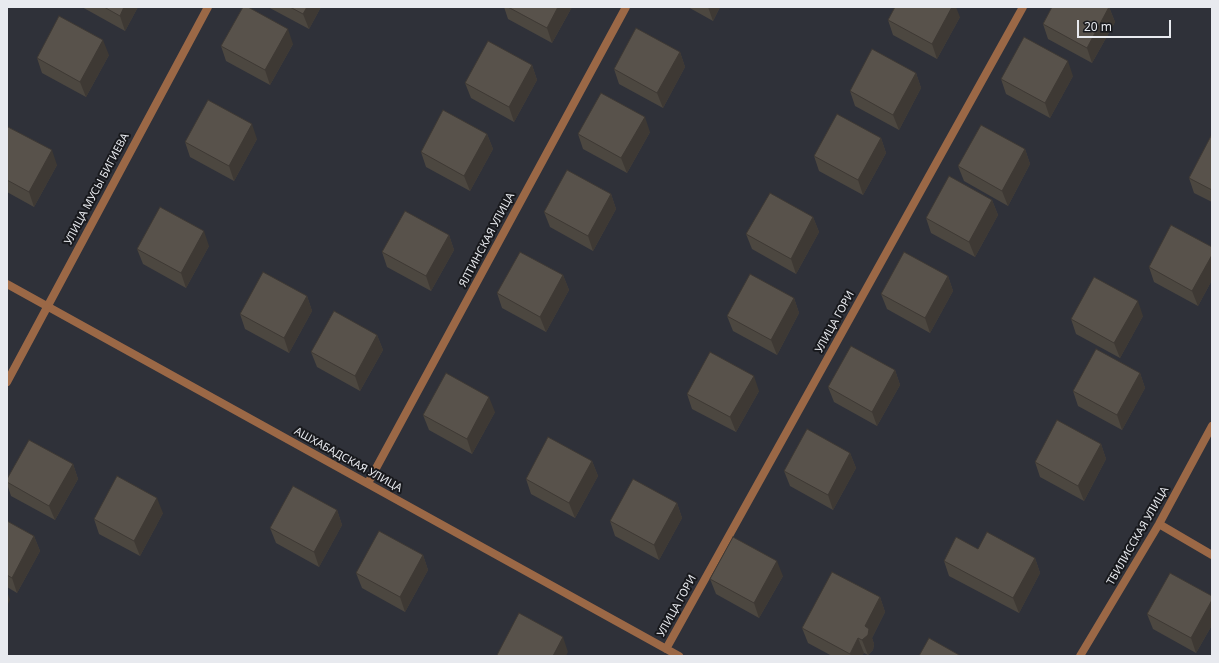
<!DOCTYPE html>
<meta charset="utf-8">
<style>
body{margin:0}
#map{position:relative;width:1219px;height:663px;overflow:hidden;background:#2f3139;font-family:"Noto Sans",sans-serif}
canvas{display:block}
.frame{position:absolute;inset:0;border:8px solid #e8eaef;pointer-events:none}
.scale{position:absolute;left:1077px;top:20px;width:94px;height:18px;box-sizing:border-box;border:2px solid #e8eaef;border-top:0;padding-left:5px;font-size:12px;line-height:14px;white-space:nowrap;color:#e8eaef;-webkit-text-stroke:3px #18191d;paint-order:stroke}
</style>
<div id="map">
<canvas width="1219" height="663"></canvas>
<div class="frame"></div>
<div class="scale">20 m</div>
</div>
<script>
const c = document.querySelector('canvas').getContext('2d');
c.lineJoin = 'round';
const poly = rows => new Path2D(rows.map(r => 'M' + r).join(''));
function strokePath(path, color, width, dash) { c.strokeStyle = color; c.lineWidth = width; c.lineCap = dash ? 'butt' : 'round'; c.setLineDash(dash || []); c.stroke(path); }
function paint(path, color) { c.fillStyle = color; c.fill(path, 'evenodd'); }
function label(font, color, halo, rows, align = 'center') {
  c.font = font + ' "Noto Sans",sans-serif'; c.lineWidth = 4; c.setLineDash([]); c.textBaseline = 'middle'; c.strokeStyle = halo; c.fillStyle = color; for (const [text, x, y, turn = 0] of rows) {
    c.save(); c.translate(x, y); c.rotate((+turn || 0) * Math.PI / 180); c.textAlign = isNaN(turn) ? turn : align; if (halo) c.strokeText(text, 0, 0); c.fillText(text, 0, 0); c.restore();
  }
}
const street = poly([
 [7,284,679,656],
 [7,382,208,7],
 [368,483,626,7],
 [1159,524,1212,555],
 [666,649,1023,7],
 [1080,656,1159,524,1212,426]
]);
const wall = poly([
 [82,7,138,7,125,31],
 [268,7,321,7,309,29],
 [504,7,572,7,552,43,508,19],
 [688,7,720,7,713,21],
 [1052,7,1109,7,1115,22,1092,63,1048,39,1043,24],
 [960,17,937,59,893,35,888,20],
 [293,44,270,85,226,61,221,46],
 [680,52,685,67,663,108,619,84,614,69],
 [109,55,86,97,42,73,37,58],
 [532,65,537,80,514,122,471,98,465,83],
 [916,73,921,88,899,130,855,106,850,91],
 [1073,76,1050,118,1006,94,1001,79],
 [7,129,57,165,34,207,7,192],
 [650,132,627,173,583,149,578,134],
 [487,134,493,149,470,191,426,167,421,152],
 [1212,136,1212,202,1194,193,1189,178],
 [881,138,886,153,863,195,819,171,814,156],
 [257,139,234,181,190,157,185,142],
 [1025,149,1030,164,1008,206,964,181,958,166],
 [611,194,616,209,593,251,550,227,544,212],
 [992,200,998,215,975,257,931,233,926,218],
 [813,217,819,232,796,274,752,249,746,234],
 [449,235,454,250,431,291,387,267,382,252],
 [209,246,186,288,143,264,137,249],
 [1212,247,1212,280,1198,306,1154,282,1149,267],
 [563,275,569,290,546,332,502,308,497,293],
 [948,276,953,291,930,333,887,309,881,294],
 [307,296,312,311,289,353,245,329,240,314],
 [794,298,799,313,777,355,733,331,727,316],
 [1143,316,1120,358,1076,334,1071,319],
 [377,335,383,350,360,391,317,367,311,352],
 [895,370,900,385,877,426,834,402,828,387],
 [1140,373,1145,388,1122,430,1078,406,1073,391],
 [759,391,736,432,692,409,687,394],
 [495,412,472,454,429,430,423,415],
 [1101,444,1106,459,1084,501,1040,477,1035,462],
 [850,453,856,468,833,510,790,486,784,471],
 [592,461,598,476,575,518,531,494,526,479],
 [73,464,78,479,55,520,11,496,7,484,7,479],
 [677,503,682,518,659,560,615,536,610,521],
 [337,510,342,525,319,567,276,543,270,528],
 [163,513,140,556,99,534,94,519],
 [7,521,34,536,40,551,17,593,7,587],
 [978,549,1035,558,1040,573,1019,613,949,576,944,561],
 [423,555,428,570,405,612,362,588,356,573],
 [783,576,759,618,716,594,710,579],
 [1212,596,1212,625,1196,653,1153,629,1147,614],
 [880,597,885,612,872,638,874,644,873,650,868,655,864,653,862,656,832,656,808,643,802,628]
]);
const shadedWall = poly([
 [124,7,138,7,125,31,120,16],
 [307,7,321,7,309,29,303,14],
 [558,7,572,7,552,43,547,28],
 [708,7,720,7,713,21],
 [952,7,956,7,960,17,937,59,932,44],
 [1109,7,1115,22,1092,63,1087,48],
 [288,29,293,44,270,85,265,70],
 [103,40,109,55,86,97,80,82],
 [680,52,685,67,663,108,657,93],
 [1068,61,1073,76,1050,118,1045,103],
 [532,65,537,80,514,122,509,107],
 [916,73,921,88,899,130,893,115],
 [645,117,650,132,627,173,621,158],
 [252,124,257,139,234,181,229,166],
 [487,134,493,149,470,191,464,176],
 [881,138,886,153,863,195,858,180],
 [1025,149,1030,164,1008,206,1002,191],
 [52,150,57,165,34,207,29,192],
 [611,194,616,209,593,251,588,236],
 [992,200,998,215,975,257,969,242],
 [813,217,819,232,796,274,791,259],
 [204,231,209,246,186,288,181,273],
 [449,235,454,250,431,291,426,276],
 [1212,255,1212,280,1198,306,1192,291],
 [563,275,569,290,546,332,540,317],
 [948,276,953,291,930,333,925,318],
 [307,296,312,311,289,353,284,338],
 [794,298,799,313,777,355,771,340],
 [1138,301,1143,316,1120,358,1114,343],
 [377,335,383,350,360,391,355,376],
 [895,370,900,385,877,426,872,412],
 [1140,373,1145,388,1122,430,1117,415],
 [754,376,759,391,736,432,730,417],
 [489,397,495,412,472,454,467,439],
 [1101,444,1106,459,1084,501,1078,486],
 [850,453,856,468,833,510,828,495],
 [592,461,598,476,575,518,569,503],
 [73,464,78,479,55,520,49,506],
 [157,498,163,513,140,556,134,541],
 [677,503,682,518,659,560,654,545],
 [337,510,342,525,319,567,314,552],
 [34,536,40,551,17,593,12,578],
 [423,555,428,570,405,612,400,597],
 [1035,558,1040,573,1019,613,1013,598],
 [777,561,783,576,759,618,754,603],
 [7,591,10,600,7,606],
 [880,597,885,612,872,638,874,644,873,650,868,655,862,640,865,626],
 [1212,600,1212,625,1196,653,1191,638],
 [563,637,568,652,566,656,553,656],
 [858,638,864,653,862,656,851,656,850,654]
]);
const building = poly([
 [104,7,124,7,120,16,104,7],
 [243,7,248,7,288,29,265,70,221,46,243,7],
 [290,7,307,7,303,14,290,7],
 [508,7,558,7,547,28,508,7],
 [895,7,952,7,932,44,888,20,895,7],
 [1052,7,1109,7,1087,48,1043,24,1052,7],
 [59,16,103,40,80,82,37,58,59,16],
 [636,28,680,52,657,93,614,69,636,28],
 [1024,37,1068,61,1045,103,1001,79,1024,37],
 [488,41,532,65,509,107,465,83,488,41],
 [872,49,916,73,893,115,850,91,872,49],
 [601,93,645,117,621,158,578,134,601,93],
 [208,100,252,124,229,166,185,142,208,100],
 [443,110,487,134,464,176,421,152,443,110],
 [837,114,881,138,858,180,814,156,837,114],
 [981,125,1025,149,1002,191,958,166,981,125],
 [8,127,52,150,29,192,7,180,7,129,8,127],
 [1211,136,1212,136,1212,190,1189,178,1211,136],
 [567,170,611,194,588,236,544,212,567,170],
 [949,176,992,200,969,242,926,218,949,176],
 [770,193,813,217,791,259,746,234,770,193],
 [160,207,204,231,181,273,137,249,160,207],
 [405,211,449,235,426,276,382,252,405,211],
 [1171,225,1212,247,1212,255,1192,291,1149,267,1171,225],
 [520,252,563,275,540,317,497,293,520,252],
 [904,252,948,276,925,318,881,294,904,252],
 [263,272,307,296,284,338,240,314,263,272],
 [750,274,794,298,771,340,727,316,750,274],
 [1094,277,1138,301,1114,343,1071,319,1094,277],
 [334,311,377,335,355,376,311,352,334,311],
 [851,346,895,370,872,412,828,387,851,346],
 [1096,349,1140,373,1117,415,1073,391,1096,349],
 [710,352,754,376,730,417,687,394,710,352],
 [446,373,489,397,467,439,423,415,446,373],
 [1057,420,1101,444,1078,486,1035,462,1057,420],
 [807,429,850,453,828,495,784,471,807,429],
 [548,437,592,461,569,503,526,479,548,437],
 [29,440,73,464,49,506,7,482,7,479,29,440],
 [117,476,157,498,134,541,94,519,117,476],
 [633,479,677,503,654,545,610,521,633,479],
 [293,486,337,510,314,552,270,528,293,486],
 [7,521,34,536,12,578,7,575,7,521],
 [379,531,423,555,400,597,356,573,379,531],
 [987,532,1035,558,1013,598,944,561,956,537,978,549,987,532],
 [733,537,777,561,754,603,710,579,733,537],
 [832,572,880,597,865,626,869,629,868,635,862,640,858,638,850,654,802,628,832,572],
 [1170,573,1212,596,1212,600,1191,638,1147,614,1170,573],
 [519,613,563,637,553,656,499,656,497,655,519,613],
 [929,638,961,656,919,656,929,638]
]);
const streetNames = [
 ["УЛИЦА МУСЫ БИГИЕВА",97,189,-62],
 ["ЯЛТИНСКАЯ УЛИЦА",487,240,-62],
 ["УЛИЦА ГОРИ",835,322,-61],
 ["АШХАБАДСКАЯ УЛИЦА",348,460,29],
 ["ТБИЛИССКАЯ УЛИЦА",1138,536,-60],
 ["УЛИЦА ГОРИ",677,606,-61]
];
strokePath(street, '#9b6846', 8);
paint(wall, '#4c4740');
paint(shadedWall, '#3e3934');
paint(building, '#58524b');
strokePath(building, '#3e3934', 1);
label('11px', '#e8eaef', '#18191d', streetNames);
</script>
